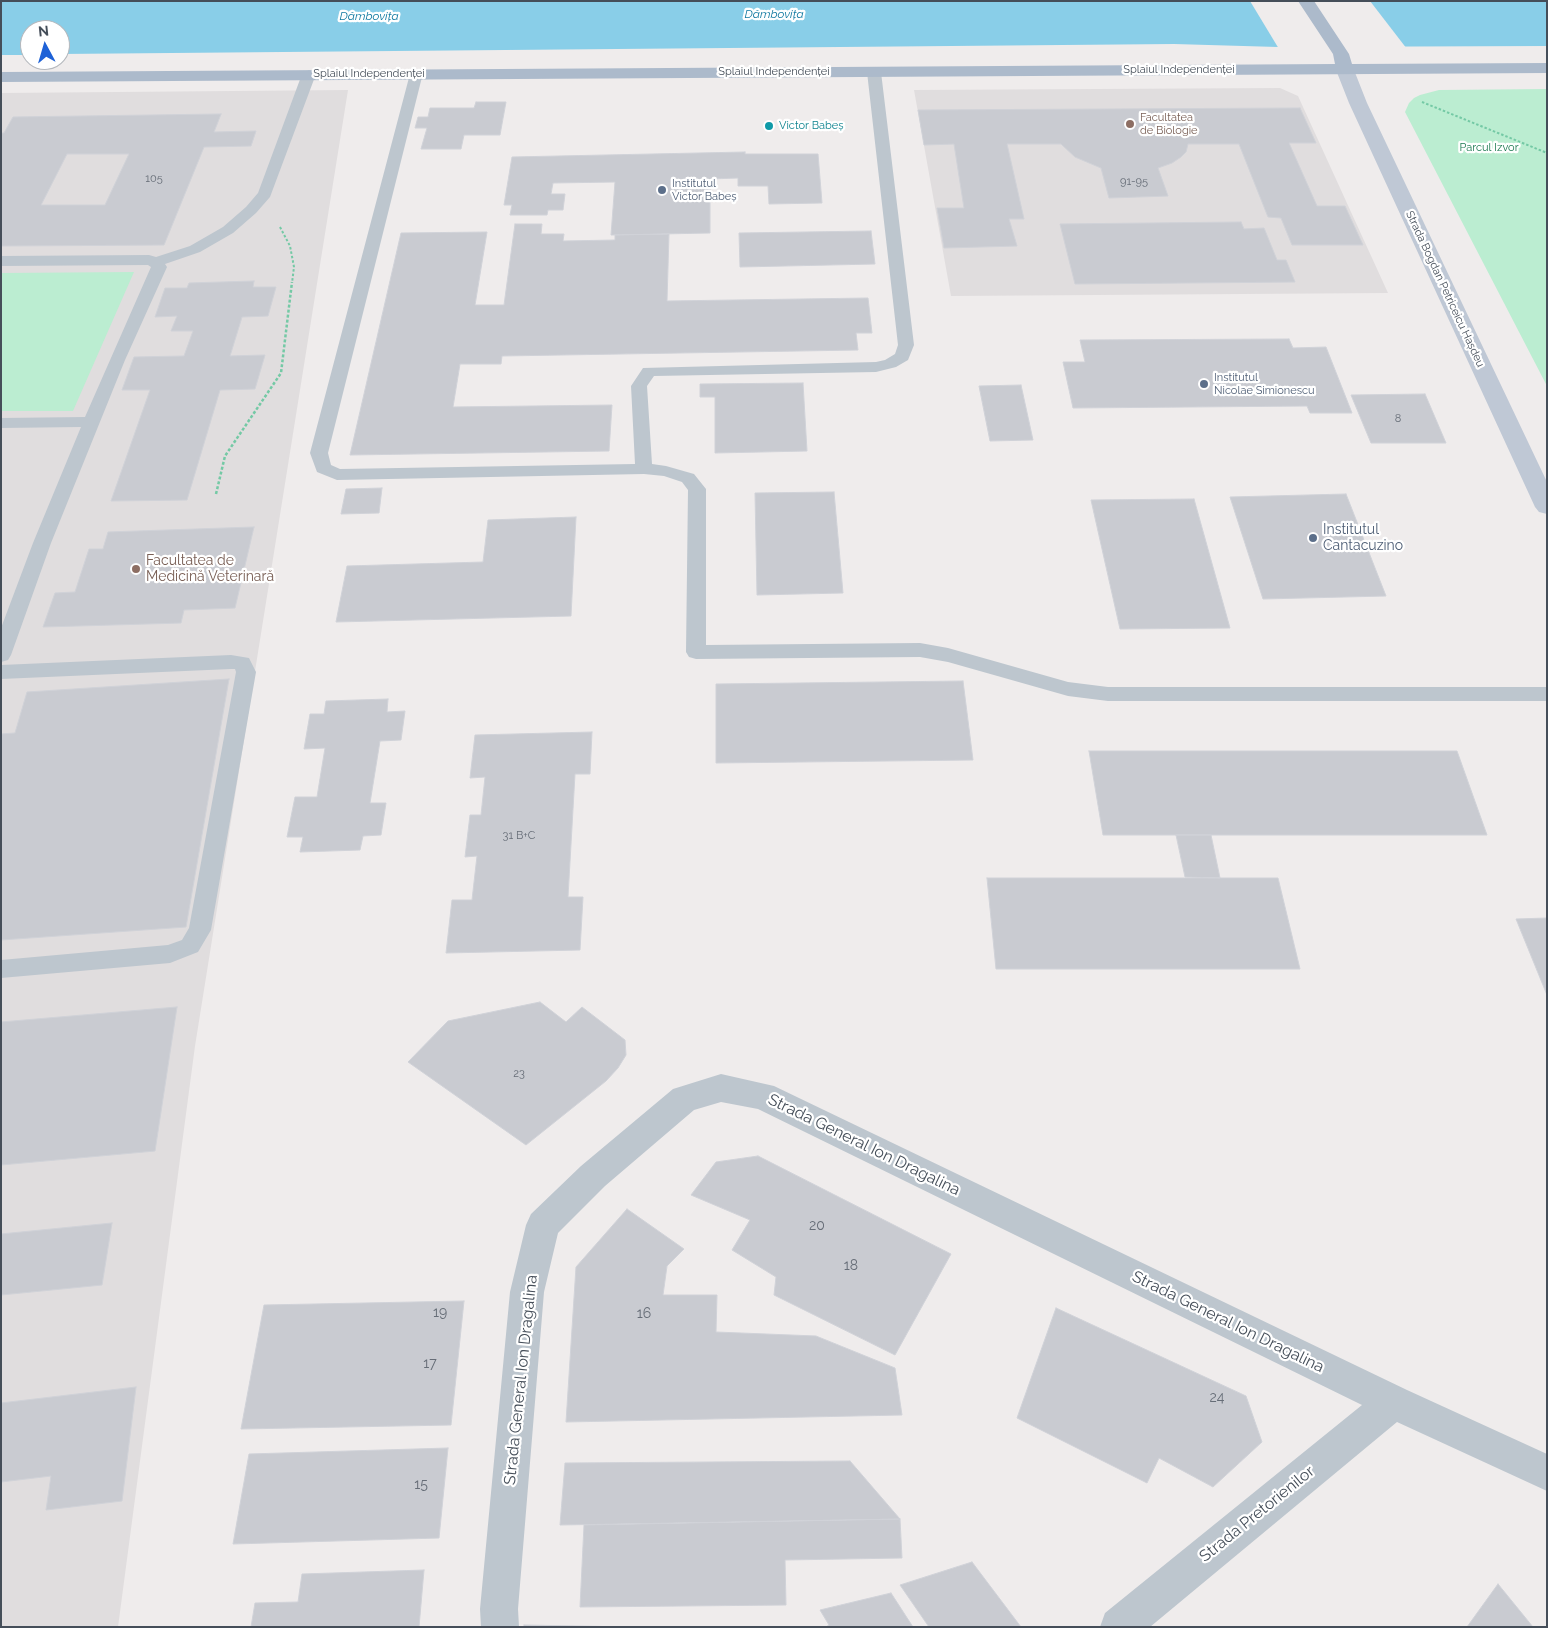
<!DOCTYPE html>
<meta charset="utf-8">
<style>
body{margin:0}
#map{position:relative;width:1548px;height:1628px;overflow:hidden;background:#efecec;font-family:Raleway,sans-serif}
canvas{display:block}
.frame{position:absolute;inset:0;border:2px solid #454e59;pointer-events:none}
.north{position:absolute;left:20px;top:20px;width:50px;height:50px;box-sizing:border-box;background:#fff;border:1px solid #b5b8bd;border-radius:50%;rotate:354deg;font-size:14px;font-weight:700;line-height:20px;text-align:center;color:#454e59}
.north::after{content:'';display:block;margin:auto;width:18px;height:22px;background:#1e62d7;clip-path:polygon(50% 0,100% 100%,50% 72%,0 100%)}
</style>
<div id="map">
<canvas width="1548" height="1628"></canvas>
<div class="frame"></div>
<div class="north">N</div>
</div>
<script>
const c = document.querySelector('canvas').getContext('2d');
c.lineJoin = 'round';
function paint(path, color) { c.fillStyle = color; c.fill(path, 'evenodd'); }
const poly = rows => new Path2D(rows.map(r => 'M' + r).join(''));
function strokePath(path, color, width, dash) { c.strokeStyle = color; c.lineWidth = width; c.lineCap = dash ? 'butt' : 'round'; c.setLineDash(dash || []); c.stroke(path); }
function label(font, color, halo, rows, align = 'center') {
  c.font = font + ' Raleway,sans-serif'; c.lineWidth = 4.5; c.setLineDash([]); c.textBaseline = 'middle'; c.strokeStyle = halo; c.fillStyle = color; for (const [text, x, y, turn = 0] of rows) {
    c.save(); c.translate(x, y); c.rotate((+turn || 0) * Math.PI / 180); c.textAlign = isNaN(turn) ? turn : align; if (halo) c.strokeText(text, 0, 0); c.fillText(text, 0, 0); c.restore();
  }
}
const education = poly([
 [1280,88,1298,96,1388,293,951,296,914,90],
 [348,90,195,1046,118,1627,1,1627,1,93]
]);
const green = poly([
 [1547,89,1547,386,1405,112,1409,103,1414,98,1420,95,1439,90],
 [134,272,73,411,1,411,1,273]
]);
const water = poly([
 [1,1,1547,1,1547,46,1278,47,1174,44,60,54,60,30,30,30,30,55,1,55]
]);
const pier = poly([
 [1250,1,1370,1,1407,49,1279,49]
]);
const building = poly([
 [476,102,506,102,500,135,464,135,461,149,421,149,427,128,415,128,418,117,428,117,430,108,474,108,476,102],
 [1300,108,1316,143,1289,143,1317,206,1345,206,1363,245,1292,245,1281,218,1268,217,1239,144,1188,144,1186,152,1181,157,1172,163,1158,168,1168,196,1109,198,1101,168,1075,157,1061,144,1007,144,1024,219,1009,219,1017,246,944,248,937,208,964,208,954,144,924,145,918,110,1300,108],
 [221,114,214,132,256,131,251,146,204,147,164,245,1,246,1,133,4,133,13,117,221,114],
 [67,154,129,154,105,205,41,205,67,154],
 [745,152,745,154,818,154,822,203,769,204,768,186,738,186,738,178,710,179,710,233,611,235,615,182,553,183,551,194,565,194,563,210,548,210,547,215,510,215,512,205,504,205,512,157,745,152],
 [1241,222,1244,229,1264,228,1277,260,1286,260,1295,282,1075,284,1060,224,1241,222],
 [515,224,542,224,541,234,564,234,563,241,615,240,615,235,669,234,667,301,868,298,872,333,856,333,858,350,502,356,501,364,460,364,453,407,612,405,609,451,350,455,401,233,487,232,475,305,504,305,515,224],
 [871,231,875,264,740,267,739,233,871,231],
 [254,281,253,287,276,287,268,316,242,317,230,356,265,355,255,389,220,390,187,500,111,501,150,390,122,390,134,357,184,356,193,331,171,331,177,316,155,317,165,288,187,288,189,283,254,281],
 [1289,339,1293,348,1326,347,1352,413,1310,413,1307,406,1073,408,1063,362,1085,362,1080,340,1289,339],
 [803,383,807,451,715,453,715,397,700,397,700,384,803,383],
 [1021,385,1033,440,990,441,979,386,1021,385],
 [1425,394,1446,443,1371,443,1351,395,1425,394],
 [382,488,379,513,341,514,346,489,382,488],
 [834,492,843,593,757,595,755,493,834,492],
 [1346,494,1386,596,1263,599,1230,497,1346,494],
 [1194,499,1230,628,1120,629,1091,500,1194,499],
 [576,517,571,616,336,622,347,566,483,562,488,520,576,517],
 [254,527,235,608,184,610,181,623,43,627,55,593,75,592,89,549,103,549,108,532,254,527],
 [229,679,186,927,1,940,1,734,15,733,27,692,229,679],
 [963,681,973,760,716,763,716,684,963,681],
 [388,699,387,712,405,711,401,740,380,741,370,803,386,803,381,835,363,836,360,850,300,852,303,837,287,837,295,797,317,797,325,748,304,749,310,714,324,714,326,701,388,699],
 [592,732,590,774,575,774,568,897,583,897,580,950,446,953,452,900,472,900,477,856,465,857,470,815,481,815,485,777,470,778,475,735,592,732],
 [1089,751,1457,751,1487,835,1103,835,1089,751],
 [1176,835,1211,835,1220,878,1185,877,1176,835],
 [987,878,1278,878,1300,969,996,969,987,878],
 [1547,918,1547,995,1516,919,1547,918],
 [540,1002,566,1022,582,1007,625,1040,626,1055,618,1068,606,1081,526,1145,408,1062,448,1021,540,1002],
 [177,1007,155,1151,1,1165,1,1022,177,1007],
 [758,1156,951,1254,895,1355,774,1295,776,1277,732,1250,750,1220,691,1195,716,1162,758,1156],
 [627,1209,684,1249,667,1266,663,1295,717,1295,716,1332,816,1336,895,1368,902,1415,566,1422,576,1267,627,1209],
 [112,1223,102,1285,1,1295,1,1234,112,1223],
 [464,1301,451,1425,241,1429,264,1305,464,1301],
 [1056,1308,1246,1396,1262,1442,1213,1487,1159,1458,1147,1483,1017,1418,1056,1308],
 [136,1387,122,1501,46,1510,51,1476,1,1482,1,1403,136,1387],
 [448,1448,439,1538,233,1544,249,1454,448,1448],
 [850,1461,900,1519,560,1525,565,1463,850,1461],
 [900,1519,902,1558,785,1560,786,1605,580,1607,584,1525,900,1519],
 [972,1562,1021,1627,929,1627,900,1585,972,1562],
 [424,1570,419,1627,251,1627,255,1603,298,1602,302,1574,424,1570],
 [1498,1584,1533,1627,1467,1627,1498,1584],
 [891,1593,913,1627,826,1627,829,1625,820,1610,891,1593],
 [524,1625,630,1627,524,1627,524,1625]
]);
const pathFar1 = poly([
 [1422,102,1547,153],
 [280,227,290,246,294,267,292,283]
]);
const path = poly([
 [216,494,225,456,281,373,292,282]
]);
const lane = poly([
 [874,68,881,72,914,345,908,360,896,367,876,372,654,376,647,386,652,464,666,466,694,474,706,489,706,645,920,643,948,648,1068,682,1108,687,1547,687,1547,701,1108,701,1068,696,948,662,920,657,696,659,689,657,686,652,688,490,682,482,664,476,644,474,337,480,317,472,310,453,411,70,416,69,423,73,328,453,331,465,340,469,635,464,631,386,643,368,876,362,885,360,895,354,898,345,867,72,874,68],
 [309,70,316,74,270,197,256,213,233,233,200,252,165,264,167,267,125,360,51,543,11,655,8,660,1,662,1,628,33,543,81,427,1,428,1,418,85,417,151,267,148,265,1,266,1,256,149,255,156,257,190,246,223,227,246,207,258,193,302,74,309,70],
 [231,655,249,658,256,672,211,930,198,952,170,963,1,978,1,960,168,945,182,940,189,928,236,672,235,669,231,669,1,679,1,665,231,655]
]);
const street = poly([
 [721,1074,774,1086,1407,1390,1547,1454,1547,1491,1397,1422,1150,1627,1100,1627,1105,1613,1362,1405,758,1109,721,1102,694,1110,605,1186,558,1233,544,1292,518,1609,519,1627,481,1627,480,1609,510,1292,526,1225,531,1214,581,1166,673,1089,721,1074]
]);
const secondary = poly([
 [1345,65,1351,66,1354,70,1367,103,1547,482,1547,514,1539,512,1535,507,1349,103,1336,70,1339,66,1345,65]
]);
const primary = poly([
 [1298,1,1314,1,1349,54,1352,64,1547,63,1547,73,1,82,1,72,1335,64,1333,54,1298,1]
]);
const markers = [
 [1130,124,5,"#8d6e63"],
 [769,126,5,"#0f9aa8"],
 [662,190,5,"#5c6f8a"],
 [1204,384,5,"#5c6f8a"],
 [1313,538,5,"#5c6f8a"],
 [136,569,5,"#8d6e63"]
];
const farStreetnames = [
 ["Splaiul Independenței",1179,70],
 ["Splaiul Independenței",774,72],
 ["Splaiul Independenței",369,74],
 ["Strada Bogdan Petriceicu Hașdeu",1445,289,65]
];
const farEducationnames = [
 ["Facultatea",1140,118],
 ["de Biologie",1140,131]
];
const farCulturenames = [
 ["Victor Babeș",779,126]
];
const farParknames = [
 ["Parcul Izvor",1489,148]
];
const numberNames = [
 ["105",154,179],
 ["91-95",1134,182],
 ["8",1398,419],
 ["31 B+C",519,836],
 ["23",519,1074]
];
const farServicenames = [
 ["Institutul",672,184],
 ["Victor Babeș",672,197],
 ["Institutul",1214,378],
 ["Nicolae Simionescu",1214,391]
];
const farWaternames = [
 ["Dâmbovița",774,14],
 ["Dâmbovița",369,16]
];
const serviceNames = [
 ["Institutul",1323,530],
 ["Cantacuzino",1323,546]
];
const educationNames = [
 ["Facultatea de",146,561],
 ["Medicină Veterinară",146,577]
];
const nearNumbernames = [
 ["20",817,1226],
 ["18",851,1266],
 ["19",440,1313],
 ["16",644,1314],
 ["17",430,1364],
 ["24",1217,1398],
 ["15",421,1485]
];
const nearStreetnames = [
 ["Strada General Ion Dragalina",864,1145,26],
 ["Strada General Ion Dragalina",1228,1322,26],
 ["Strada General Ion Dragalina",521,1380,-84],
 ["Strada Pretorienilor",1257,1514,-39]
];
paint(education, '#e0ddde');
paint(green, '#bbedd1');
paint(water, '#89cee8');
paint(pier, '#efecec');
paint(building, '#c9cbd1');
strokePath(building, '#d0d2d8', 1);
strokePath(pathFar1, '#74c9a5', 2, [2.5, 2]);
strokePath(path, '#74c9a5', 2.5, [3, 2]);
paint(lane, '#bdc6ce');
paint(street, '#bdc6ce');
paint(secondary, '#bfc8d5');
paint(primary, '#acbacb');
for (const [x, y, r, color] of markers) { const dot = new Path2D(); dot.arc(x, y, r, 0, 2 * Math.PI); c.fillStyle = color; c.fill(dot); strokePath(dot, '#fff', 2); }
label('11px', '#454e59', '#fff', farStreetnames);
label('11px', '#785e54', '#fff', farEducationnames, 'left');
label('11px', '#0d838f', '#fff', farCulturenames, 'left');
label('11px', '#19774e', '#fff', farParknames);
label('11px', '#666d77', null, numberNames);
label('11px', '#4e5e75', '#fff', farServicenames, 'left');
label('italic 12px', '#1079a1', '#fff', farWaternames);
label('14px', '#4e5e75', '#fff', serviceNames, 'left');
label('14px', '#785e54', '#fff', educationNames, 'left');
label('14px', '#666d77', null, nearNumbernames);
label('16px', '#454e59', '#fff', nearStreetnames);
</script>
